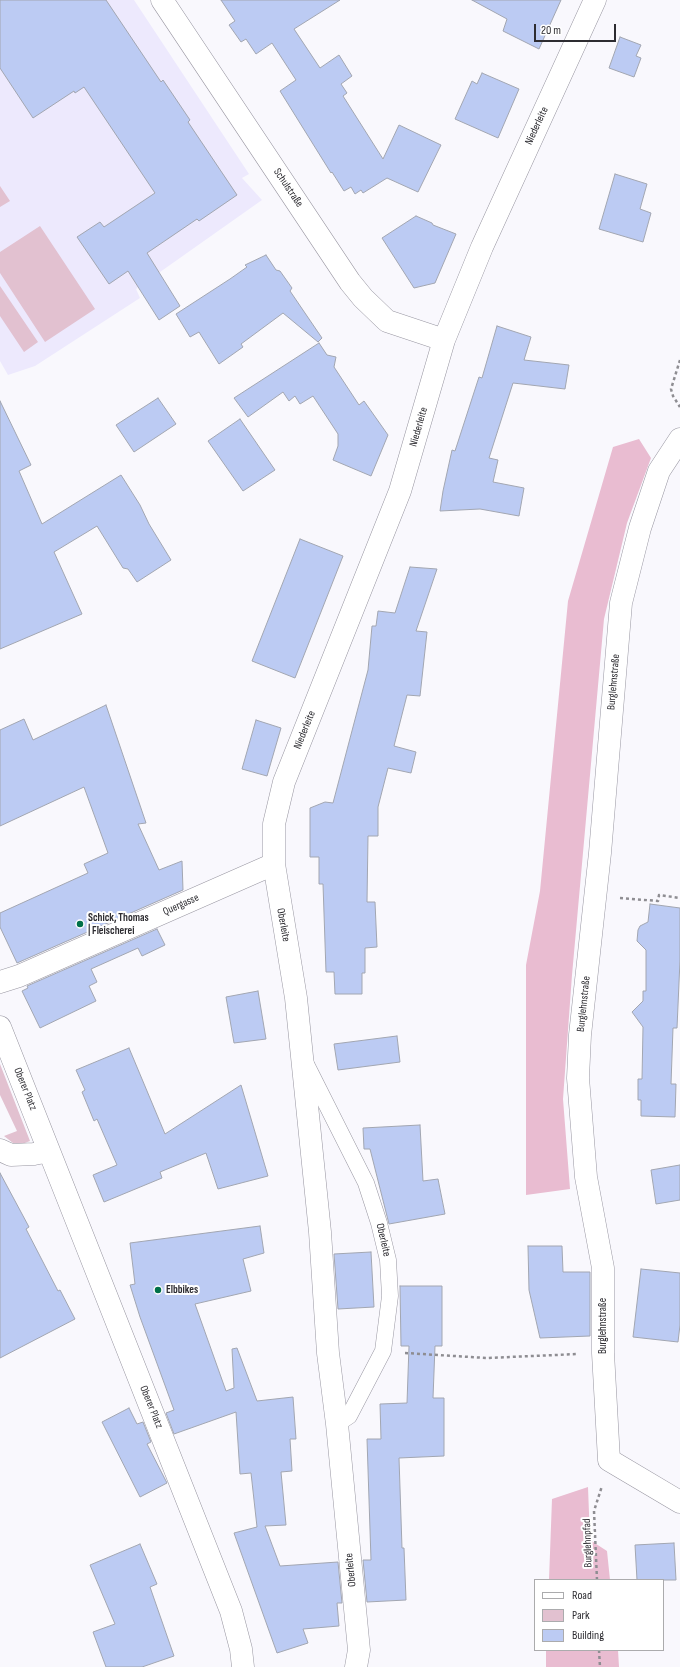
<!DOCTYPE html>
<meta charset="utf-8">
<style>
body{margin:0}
#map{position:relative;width:680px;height:1667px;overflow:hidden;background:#f9f8fd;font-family:"Sofia Sans Condensed",sans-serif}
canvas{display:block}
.legend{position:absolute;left:534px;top:1579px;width:130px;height:72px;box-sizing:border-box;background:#fff;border:1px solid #ababad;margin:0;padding:5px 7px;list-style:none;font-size:12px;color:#2d2c31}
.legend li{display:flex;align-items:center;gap:8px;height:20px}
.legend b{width:20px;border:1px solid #ababad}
.scale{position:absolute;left:534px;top:24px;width:82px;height:18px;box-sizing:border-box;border:2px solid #2d2c31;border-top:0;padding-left:5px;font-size:12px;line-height:14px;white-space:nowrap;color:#2d2c31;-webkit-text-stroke:3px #fff;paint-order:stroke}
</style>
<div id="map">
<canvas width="680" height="1667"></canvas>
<ul class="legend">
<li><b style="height:5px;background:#fff"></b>Road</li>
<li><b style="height:11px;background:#e2c1d0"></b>Park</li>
<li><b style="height:11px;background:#bccbf3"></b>Building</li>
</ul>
<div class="scale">20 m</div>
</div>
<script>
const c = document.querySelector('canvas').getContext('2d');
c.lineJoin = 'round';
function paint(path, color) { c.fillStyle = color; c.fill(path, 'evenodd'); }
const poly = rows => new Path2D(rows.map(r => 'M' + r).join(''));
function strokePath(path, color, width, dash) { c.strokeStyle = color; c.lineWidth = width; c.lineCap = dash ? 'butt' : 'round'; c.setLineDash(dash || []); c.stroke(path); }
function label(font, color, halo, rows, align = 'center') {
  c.font = font + ' "Sofia Sans Condensed",sans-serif'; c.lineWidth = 4; c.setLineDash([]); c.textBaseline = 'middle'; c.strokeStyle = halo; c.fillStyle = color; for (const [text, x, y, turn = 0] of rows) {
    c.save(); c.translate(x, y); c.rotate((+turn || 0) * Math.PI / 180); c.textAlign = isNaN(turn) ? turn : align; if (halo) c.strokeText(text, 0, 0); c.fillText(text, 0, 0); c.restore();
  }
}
const built = poly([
 [0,0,134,0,249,174,242,178,262,200,136,289,140,298,35,366,8,375,0,361]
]);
const green = poly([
 [0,186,10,201,0,207],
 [40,226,95,309,45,342,0,273,0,252],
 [0,286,38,342,24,352,0,316],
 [0,1064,30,1141,22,1144,13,1143,4,1136,17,1131,0,1095]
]);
const forest = poly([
 [639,439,651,458,627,523,604,619,572,975,563,1099,570,1189,526,1195,526,965,540,891,568,601,613,447],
 [588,1487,590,1540,607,1551,610,1580,549,1580,552,1499],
 [546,1650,618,1650,619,1667,546,1667]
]);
const building = poly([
 [0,0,106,0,161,82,163,80,190,120,188,122,237,195,199,221,197,219,147,253,180,306,159,320,128,271,109,284,77,237,100,222,104,227,155,193,84,87,75,93,74,91,33,118,0,68,0,0],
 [221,0,340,0,294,29,320,68,339,55,352,76,341,84,347,93,343,96,383,159,399,125,441,145,418,192,387,178,363,193,361,190,355,194,351,187,344,191,332,172,331,173,280,91,296,80,272,43,256,54,246,39,241,42,229,25,235,21,221,0],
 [472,0,561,0,539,49,503,31,507,19,472,0],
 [620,37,641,45,636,56,641,58,634,77,609,68,620,37],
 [482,73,519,89,498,138,455,119,472,81,477,84,482,73],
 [615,174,647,184,640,209,651,213,643,242,599,229,615,174],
 [416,216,432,223,433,225,456,234,435,283,414,288,382,238,416,216],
 [266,255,276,270,280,271,292,288,290,291,322,338,318,342,283,313,241,344,243,347,219,364,199,332,190,337,176,314,230,279,247,267,245,265,266,255],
 [497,326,531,337,524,360,569,365,565,389,513,383,489,458,498,460,493,482,524,488,519,516,480,509,440,511,443,491,452,450,455,451,479,377,482,378,497,326],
 [319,343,327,355,336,357,334,367,359,405,364,401,388,435,371,476,333,460,338,446,338,434,313,396,300,404,295,396,289,401,283,392,248,417,234,398,319,343],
 [158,398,176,424,134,452,116,425,158,398],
 [0,401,31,465,19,471,42,524,121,475,140,505,149,524,171,560,137,582,128,569,123,568,97,526,54,552,82,614,0,649,0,401],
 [240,419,275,470,243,491,208,441,240,419],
 [300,539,343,556,295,678,252,661,300,539],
 [410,567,437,569,416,631,427,632,420,696,407,695,394,746,416,752,411,773,388,768,378,807,378,836,368,836,367,902,375,902,377,947,365,948,365,973,362,973,362,994,335,994,334,972,326,972,323,884,319,884,319,857,310,857,310,808,325,802,333,803,368,670,372,626,376,626,378,611,395,613,410,567],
 [106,705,146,823,138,824,159,870,182,861,183,890,17,963,0,927,0,913,88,873,84,864,108,853,84,787,0,826,0,730,24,719,33,740,106,705],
 [256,720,281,728,267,776,242,769,256,720],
 [650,904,680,908,680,960,677,1028,673,1028,671,1084,676,1084,675,1117,641,1116,641,1100,638,1100,638,1079,642,1079,643,1027,632,1012,643,1001,643,991,646,991,646,950,637,941,638,930,640,926,648,922,650,904],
 [157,929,165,945,142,956,138,948,91,969,97,982,89,986,96,1001,40,1028,22,991,28,988,27,986,157,929],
 [258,991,266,1039,234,1043,226,997,258,991],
 [397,1036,400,1062,338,1070,334,1044,397,1036],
 [129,1048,165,1134,241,1085,268,1176,218,1189,206,1153,160,1172,162,1178,104,1202,93,1175,117,1165,97,1119,94,1121,82,1092,85,1090,76,1070,129,1048],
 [420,1125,423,1181,438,1179,445,1214,389,1224,370,1149,364,1149,363,1128,420,1125],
 [680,1165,680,1200,656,1204,651,1170,680,1165],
 [0,1173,29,1227,26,1229,58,1291,60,1290,75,1319,0,1358,0,1173],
 [260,1226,264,1253,243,1259,251,1291,195,1304,226,1391,234,1388,232,1349,237,1348,257,1401,293,1397,296,1439,290,1439,292,1471,281,1472,286,1525,265,1526,280,1566,338,1562,342,1603,337,1603,339,1626,303,1629,308,1643,277,1653,234,1533,257,1527,251,1473,240,1474,236,1412,174,1434,166,1413,174,1410,140,1317,130,1285,135,1284,130,1243,260,1226],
 [528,1246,562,1246,563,1272,590,1272,590,1336,540,1338,529,1290,528,1246],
 [371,1252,374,1307,338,1309,334,1254,371,1252],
 [641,1269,680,1273,680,1325,678,1342,633,1337,641,1269],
 [400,1286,442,1286,442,1346,435,1346,433,1398,444,1398,444,1456,399,1458,402,1548,404,1548,406,1600,367,1602,363,1560,371,1560,367,1439,381,1439,380,1404,407,1403,409,1346,401,1346,400,1286],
 [129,1408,137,1424,143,1422,151,1442,147,1444,167,1483,140,1497,102,1422,129,1408],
 [674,1543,676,1580,637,1580,635,1545,674,1543],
 [140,1544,157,1584,150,1587,174,1656,142,1667,106,1667,93,1632,115,1624,90,1565,140,1544]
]);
const path = poly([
 [680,360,671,389,673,396,680,407],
 [620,898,658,901,659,895,680,898],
 [405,1353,487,1358,578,1354],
 [597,1580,594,1511,602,1486],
 [599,1650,600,1667]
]);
const lane = poly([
 [306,1064,366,1183,379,1223,388,1260,390,1296,383,1351,349,1416,337,1424]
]);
const street = poly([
 [162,0,350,282,363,298,387,321,444,340],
 [680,439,659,471,640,528,621,603,600,853,580,1035,578,1078,586,1177,603,1268,603,1353,609,1460,680,1502],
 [0,982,19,976,274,864],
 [0,1027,231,1611,241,1649,243,1667],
 [0,1150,11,1155,34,1154,49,1151],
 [356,1667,359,1650,337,1424,328,1353,320,1232,296,998,274,864,274,824,284,782,400,491,444,340,482,247,595,0]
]);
const markers = [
 [80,924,4,"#007049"],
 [158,1290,4,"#007049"]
];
const streetNames = [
 ["Niederleite",537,126,-65],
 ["Schulstraße",288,188,56],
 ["Niederleite",419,427,-74],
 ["Burglehnstraße",614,682,-85],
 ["Niederleite",305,730,-68],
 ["Quergasse",181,905,-24],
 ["Oberleite",283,925,80],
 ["Burglehnstraße",584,1004,-84],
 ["Oberer Platz",25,1089,68],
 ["Oberleite",383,1240,77],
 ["Burglehnstraße",603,1326,-90],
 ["Oberer Platz",151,1407,68],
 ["Burglehnpfad",588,1543,-92],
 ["Oberleite",351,1570,-96]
];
const poiNames = [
 ["Schick, Thomas",88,918],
 ["| Fleischerei",88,931],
 ["Elbbikes",166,1290]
];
paint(built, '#ede9fd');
paint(green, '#e2c1d0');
paint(forest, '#e9bcd1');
paint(building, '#bccbf3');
strokePath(building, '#a2a6b1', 1);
strokePath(lane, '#9896a1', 17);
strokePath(street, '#9896a1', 23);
strokePath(path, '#8e8d92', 2.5, [3, 3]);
strokePath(lane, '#fff', 16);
strokePath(street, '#fff', 22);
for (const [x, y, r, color] of markers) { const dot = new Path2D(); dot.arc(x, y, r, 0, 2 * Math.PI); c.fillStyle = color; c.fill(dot); strokePath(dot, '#fff', 1.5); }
label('11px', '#2d2c31', '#fff', streetNames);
label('bold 11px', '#2d2c31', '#fff', poiNames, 'left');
</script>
